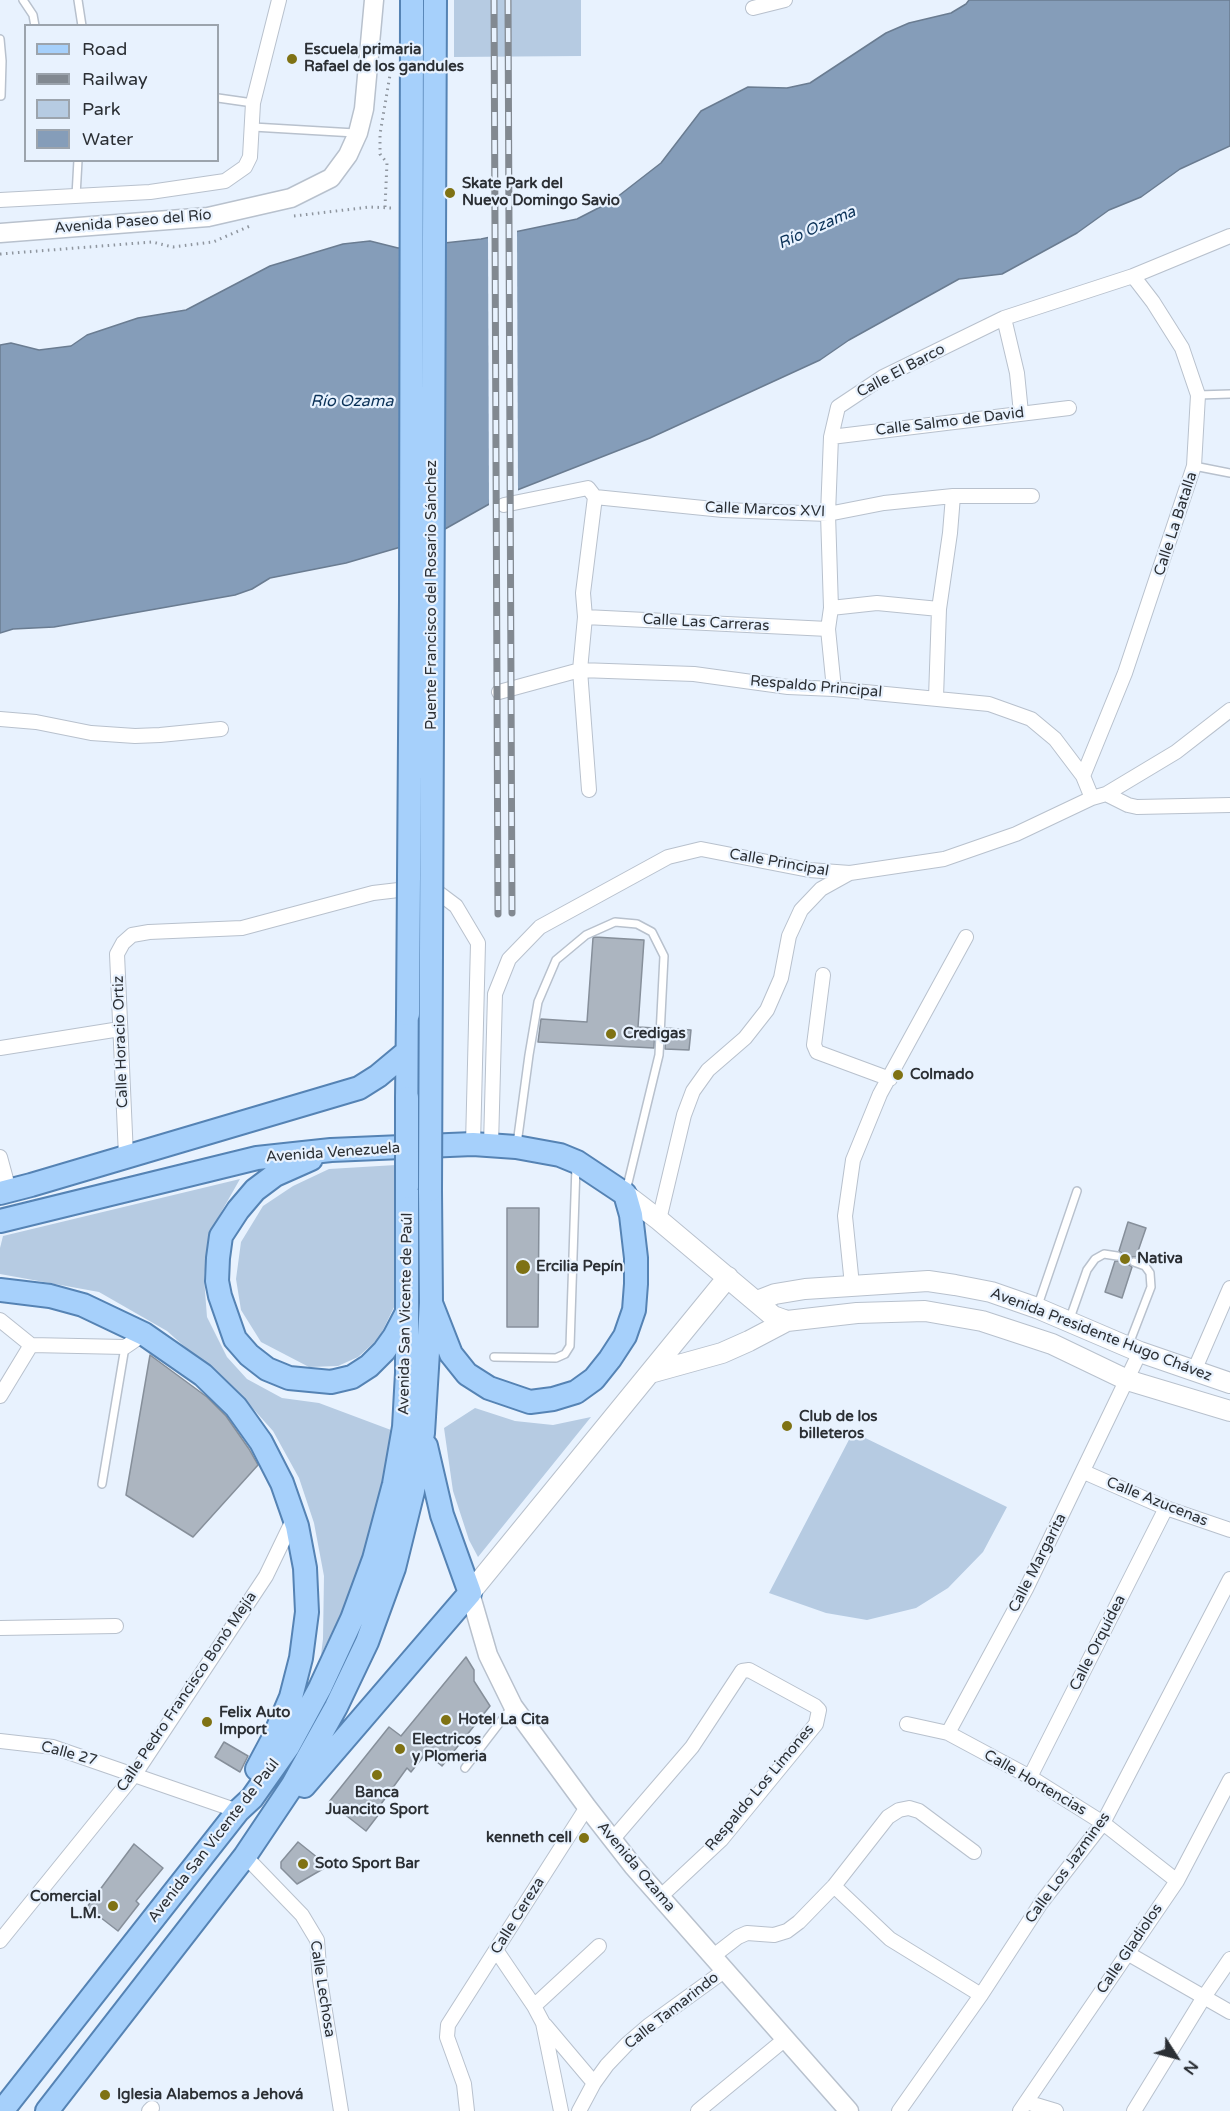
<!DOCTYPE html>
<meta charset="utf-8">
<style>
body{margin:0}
#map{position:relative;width:1230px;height:2111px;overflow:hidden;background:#e8f2fe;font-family:"Varela Round",sans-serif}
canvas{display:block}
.legend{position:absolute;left:24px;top:24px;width:195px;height:138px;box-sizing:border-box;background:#e8f2fe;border:2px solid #9ca4ad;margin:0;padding:8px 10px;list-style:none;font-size:18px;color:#2b2f34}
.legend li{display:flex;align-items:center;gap:12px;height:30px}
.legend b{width:30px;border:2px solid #9ca4ad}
.north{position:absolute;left:1146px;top:2027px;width:60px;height:60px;-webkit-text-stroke:4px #e8f2fe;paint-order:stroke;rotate:126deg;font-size:16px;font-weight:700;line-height:24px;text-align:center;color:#2b2f34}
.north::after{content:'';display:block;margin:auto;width:21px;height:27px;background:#2b2f34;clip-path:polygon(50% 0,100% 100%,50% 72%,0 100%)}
</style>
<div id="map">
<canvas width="1230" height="2111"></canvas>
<ul class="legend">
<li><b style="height:8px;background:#a6d0fb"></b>Road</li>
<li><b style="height:8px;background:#828991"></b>Railway</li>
<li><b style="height:16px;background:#b6cbe2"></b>Park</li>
<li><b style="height:16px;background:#859db9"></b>Water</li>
</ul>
<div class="north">N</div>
</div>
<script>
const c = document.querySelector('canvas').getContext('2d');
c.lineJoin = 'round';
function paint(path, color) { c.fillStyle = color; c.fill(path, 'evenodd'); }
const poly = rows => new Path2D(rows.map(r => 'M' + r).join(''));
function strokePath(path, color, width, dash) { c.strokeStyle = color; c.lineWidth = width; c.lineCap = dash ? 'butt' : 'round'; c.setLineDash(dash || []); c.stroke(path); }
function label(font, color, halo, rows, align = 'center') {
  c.font = font + ' "Varela Round",sans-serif'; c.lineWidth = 4.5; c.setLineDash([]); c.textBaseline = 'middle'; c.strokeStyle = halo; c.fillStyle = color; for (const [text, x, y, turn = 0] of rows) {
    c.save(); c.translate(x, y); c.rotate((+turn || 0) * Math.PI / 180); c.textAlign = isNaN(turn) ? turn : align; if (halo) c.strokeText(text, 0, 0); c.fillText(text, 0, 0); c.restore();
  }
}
const green = poly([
 [454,0,581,0,581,56,454,57],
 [396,1165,396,1303,379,1338,358,1357,338,1366,309,1367,261,1342,241,1310,236,1279,241,1242,263,1206,293,1186,329,1169],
 [240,1179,219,1216,208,1246,204,1278,207,1317,227,1357,247,1379,282,1398,319,1403,391,1430,378,1508,364,1557,343,1610,321,1655,323,1639,324,1576,314,1523,299,1478,273,1431,248,1403,167,1331,99,1292,0,1274,0,1248,3,1236],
 [475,1408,515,1421,553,1425,591,1417,478,1557,469,1540,453,1491,444,1428],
 [853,1432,1007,1507,983,1552,948,1588,916,1608,867,1620,826,1613,769,1593]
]);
const water = poly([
 [969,0,1230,0,1230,146,1180,169,1141,197,1109,210,1077,233,1002,274,959,279,849,340,820,360,650,438,507,494,445,529,411,544,346,563,270,578,252,589,235,595,54,627,13,629,0,633,0,345,11,343,39,350,71,346,87,335,138,318,186,310,270,266,343,244,370,241,398,248,481,239,577,219,612,201,661,163,701,111,748,87,787,88,810,83,886,33,909,23,951,13,966,4,969,0]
]);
const pier = poly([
 [517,228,518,493,489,508,488,234]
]);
const building = poly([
 [595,937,644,940,638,1027,655,1028,654,1048,538,1042,541,1019,587,1022,593,938,595,937],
 [666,1028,691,1030,689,1050,665,1049,666,1028],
 [507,1208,539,1208,538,1327,507,1327,507,1208],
 [1128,1222,1146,1228,1136,1257,1131,1257,1129,1261,1129,1265,1132,1267,1122,1298,1105,1292,1115,1261,1120,1261,1122,1257,1122,1253,1119,1251,1128,1222],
 [150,1355,207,1397,226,1416,249,1449,258,1465,193,1537,126,1495,150,1355],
 [466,1657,474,1670,474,1681,490,1706,442,1766,426,1753,411,1772,407,1768,376,1811,379,1814,366,1831,329,1802,389,1727,401,1736,466,1657],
 [224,1742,248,1756,240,1772,215,1757,224,1742],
 [298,1842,328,1866,297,1884,281,1868,281,1862,298,1842],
 [134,1844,163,1868,136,1901,139,1904,118,1931,87,1907,134,1844]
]);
const path = poly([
 [385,207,387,163,380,154,380,134,391,69],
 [294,216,370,207,392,208],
 [0,254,152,242,173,247,213,242,250,226]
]);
const service = poly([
 [23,0,33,15,35,26],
 [78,0,82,26],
 [0,39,2,61,1,96],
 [218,98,253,103],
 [253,127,355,133],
 [76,196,78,160],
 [1198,395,1230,394],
 [1194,466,1230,473],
 [517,1144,529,1055,538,1002,556,960,586,935,615,922,637,924,652,932,664,956,659,1055,626,1191],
 [1038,1305,1077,1191],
 [1069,1321,1087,1270,1095,1259,1104,1254,1117,1256],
 [1129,1344,1151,1287,1150,1273,1145,1266,1134,1262],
 [494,1357,556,1358,565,1354,570,1346,576,1166],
 [102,1484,125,1347],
 [465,1768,511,1708]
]);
const minor = poly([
 [753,8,785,0],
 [0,200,150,192,225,181,245,167,250,157,253,103,279,0],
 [1004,318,1017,373,1021,413],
 [831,437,1069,408],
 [504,505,588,488,595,497,723,510,828,514,884,503,953,496,1032,496],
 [831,608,877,603,939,609],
 [585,617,828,629],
 [834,689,828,629,831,608,828,514,831,437,838,407,883,377,1004,318,1133,276,1230,236],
 [499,692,580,670,694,674,788,687,834,689,989,704,1031,719,1055,739,1083,776,1092,798],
 [936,698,939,609,950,533,953,496],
 [0,719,36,722,91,733,135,736,160,735,221,729],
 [1083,776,1125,673,1194,466,1198,395,1182,348,1153,302,1133,276],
 [589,790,580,670,585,617,583,593,595,497],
 [1106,794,1128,805,1137,807,1230,805],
 [823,975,814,1045,817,1052,890,1079],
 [0,1048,120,1029],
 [491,1145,495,994,509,959,540,927,668,857,701,849,809,870,850,873,944,859,1016,834,1092,798,1106,794,1176,752,1230,710],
 [126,1156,117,954,123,943,132,935,149,932,242,928,373,893,407,889,440,894,456,906,478,943,473,1144],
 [0,1157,9,1190],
 [659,1220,684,1115,693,1091,708,1070,745,1038,767,1010,781,978,789,936,801,910,821,889,848,874],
 [852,1285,845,1216,853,1160,880,1094,966,937],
 [0,1320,31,1345],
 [1194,1371,1230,1288],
 [0,1396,31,1345,125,1347,144,1334],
 [1084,1472,1166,1508,1230,1530],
 [0,1628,116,1626],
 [907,1724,948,1733,1030,1777,1103,1823,1177,1881],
 [948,1733,1026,1589,1140,1352],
 [0,1741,53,1747,238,1811],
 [1030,1777,1166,1508],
 [612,1840,692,1747,742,1671,749,1670,815,1706,819,1710,816,1724,721,1840,660,1897],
 [245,1856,302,1915,317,1940,320,1980,341,2111],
 [834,1886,890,1939,981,1995],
 [0,1941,135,1774,266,1576,294,1518],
 [496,1950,534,2006,543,2023,561,2111],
 [1127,1953,1230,2012],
 [712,1957,738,1937,747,1933,774,1935,787,1931,799,1922,834,1886,888,1817,899,1810,909,1808,919,1811,974,1852],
 [534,2006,599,1946],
 [545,2025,594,2083],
 [1026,2102,1056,2111],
 [149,2111,152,2108],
 [467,2111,464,2084,447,2037,448,2025,587,1807],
 [579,2111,594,2083,607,2065,627,2044,648,2026,724,1971],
 [698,2111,784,2040],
 [899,2111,981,1995,1041,1903,1103,1823,1230,1579],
 [1020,2111,1177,1881,1230,1780],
 [1134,2111,1204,1997,1230,1959]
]);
const tertiary = poly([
 [0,233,208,217,291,198,331,178,348,155,358,133,364,109,374,0],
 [470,1593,488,1655,513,1706,587,1807,633,1866,849,2111]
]);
const secondary = poly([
 [625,1194,659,1220,773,1316,787,1321,857,1313,925,1311,982,1321,1052,1344,1127,1380,1230,1411],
 [757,1301,775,1294,805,1289,928,1281,955,1285,991,1292,1037,1308,1140,1352,1230,1383],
 [650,1373,722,1353,749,1341,787,1321],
 [470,1593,728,1277]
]);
const primary = poly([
 [407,1098,408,1014],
 [311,1159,275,1175,255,1190,238,1210,221,1236,218,1258,217,1281,220,1296,235,1339,249,1355,267,1369,289,1378,331,1382,352,1377,369,1366,384,1351,394,1337,406,1314],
 [0,1193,31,1185,359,1088,378,1076,408,1051],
 [0,1221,257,1158,331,1150,473,1144,516,1147,560,1155,577,1162,625,1194,631,1215,636,1258,636,1284,634,1310,625,1336,610,1359,594,1379,576,1392,553,1399,530,1402,489,1388,467,1374,451,1354,431,1303],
 [0,1290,50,1296,83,1305,144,1334,203,1375,236,1407,261,1442,282,1483,297,1526,305,1568,307,1612,301,1658,291,1697,273,1739,257,1769],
 [304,1786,470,1593,442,1515,426,1446],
 [2,2111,238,1811,252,1798,288,1747,320,1688,352,1619,374,1559,394,1484,404,1427,407,1373,407,1187],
 [47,2111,245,1856,292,1786,336,1707,367,1642,394,1568,413,1491,423,1433,431,1303,430,1190]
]);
const rail = poly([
 [494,0,498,914],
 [508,0,512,913]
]);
const primaryBridge = poly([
 [408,1014,411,600,412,0],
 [407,1098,407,1187],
 [430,1190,435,0]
]);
const markers = [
 [292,59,6,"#7f7214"],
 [450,193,6,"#7f7214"],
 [611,1034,6,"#7f7214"],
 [898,1075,6,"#7f7214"],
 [1125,1259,6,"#7f7214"],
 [523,1267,8,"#7f7214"],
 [787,1426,6,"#7f7214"],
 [446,1720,6,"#7f7214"],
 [207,1722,6,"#7f7214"],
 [400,1749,6,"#7f7214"],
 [377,1775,6,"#7f7214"],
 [584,1838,6,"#7f7214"],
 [303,1864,6,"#7f7214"],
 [113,1906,6,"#7f7214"],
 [105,2095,6,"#7f7214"]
];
const poiNames = [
 ["Escuela primaria",304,50],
 ["Rafael de los gandules",304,67],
 ["Skate Park del",462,184],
 ["Nuevo Domingo Savio",462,201],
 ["Credigas",623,1034],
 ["Colmado",910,1075],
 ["Nativa",1137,1259],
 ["Ercilia Pepín",536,1267],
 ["Club de los",799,1417],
 ["billeteros",799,1434],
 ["Felix Auto",219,1713],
 ["Import",219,1730],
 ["Hotel La Cita",458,1720],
 ["Electricos",412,1740],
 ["y Plomeria",412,1757],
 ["Banca",377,1793,"center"],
 ["Juancito Sport",377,1810,"center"],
 ["kenneth cell",572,1838,"right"],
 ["Soto Sport Bar",315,1864],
 ["Comercial",101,1897,"right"],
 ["L.M.",101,1914,"right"],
 ["Iglesia Alabemos a Jehová",117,2095]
];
const streetNames = [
 ["Avenida Paseo del Río",133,222,-5],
 ["Calle El Barco",901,371,-28],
 ["Calle Salmo de David",950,422,-7],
 ["Calle Marcos XVI",765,510,2],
 ["Calle La Batalla",1176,524,-72],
 ["Puente Francisco del Rosario Sánchez",432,595,-90],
 ["Calle Las Carreras",706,623,3],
 ["Respaldo Principal",816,687,5],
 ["Calle Principal",779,863,10],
 ["Calle Horacio Ortiz",121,1042,-92],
 ["Avenida Venezuela",333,1153,-4],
 ["Avenida San Vicente de Paúl",406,1314,-89],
 ["Avenida Presidente Hugo Chávez",1101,1335,21],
 ["Calle Azucenas",1157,1502,22],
 ["Calle Margarita",1038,1563,-63],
 ["Calle Orquídea",1098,1643,-63],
 ["Calle Pedro Francisco Bonó Mejía",187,1692,-56],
 ["Calle 27",69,1754,15],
 ["Calle Hortencias",1035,1783,30],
 ["Respaldo Los Limones",760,1788,-50],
 ["Avenida San Vicente de Paúl",214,1841,-52],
 ["Avenida Ozama",636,1867,50],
 ["Calle Los Jazmines",1068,1868,-54],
 ["Calle Cereza",518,1916,-58],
 ["Calle Gladiolos",1130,1949,-56],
 ["Calle Lechosa",322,1989,81],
 ["Calle Tamarindo",672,2011,-38]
];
const waterNames = [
 ["Río Ozama",817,228,-24],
 ["Río Ozama",352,402]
];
paint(green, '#b6cbe2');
paint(water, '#859db9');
strokePath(water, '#6a7c91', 1.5);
paint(pier, '#e8f2fe');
paint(building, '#acb5c0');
strokePath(building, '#868f9a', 1.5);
strokePath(service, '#b8c1cd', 10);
strokePath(minor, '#b8c1cd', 16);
strokePath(tertiary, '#b8c1cd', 21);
strokePath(secondary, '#b8c1cd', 22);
strokePath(primary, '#5583b4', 26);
strokePath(path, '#8f969f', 3, [1.5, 4.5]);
strokePath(service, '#fff', 7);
strokePath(minor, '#fff', 14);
strokePath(tertiary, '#fff', 18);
strokePath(secondary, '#fff', 20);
strokePath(primary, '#a6d0fb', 22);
strokePath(rail, '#828991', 7);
strokePath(rail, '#e8f2fe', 4.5, [14]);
strokePath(primaryBridge, '#5583b4', 26, []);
strokePath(primaryBridge, '#a6d0fb', 22);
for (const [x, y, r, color] of markers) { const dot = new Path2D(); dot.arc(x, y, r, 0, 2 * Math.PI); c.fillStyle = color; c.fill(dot); strokePath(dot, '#e8f2fe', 2); }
label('bold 15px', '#2b2f34', '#e8f2fe', poiNames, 'left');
label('15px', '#2b2f34', '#e8f2fe', streetNames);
label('italic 16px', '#0a3157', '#e8f2fe', waterNames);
</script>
